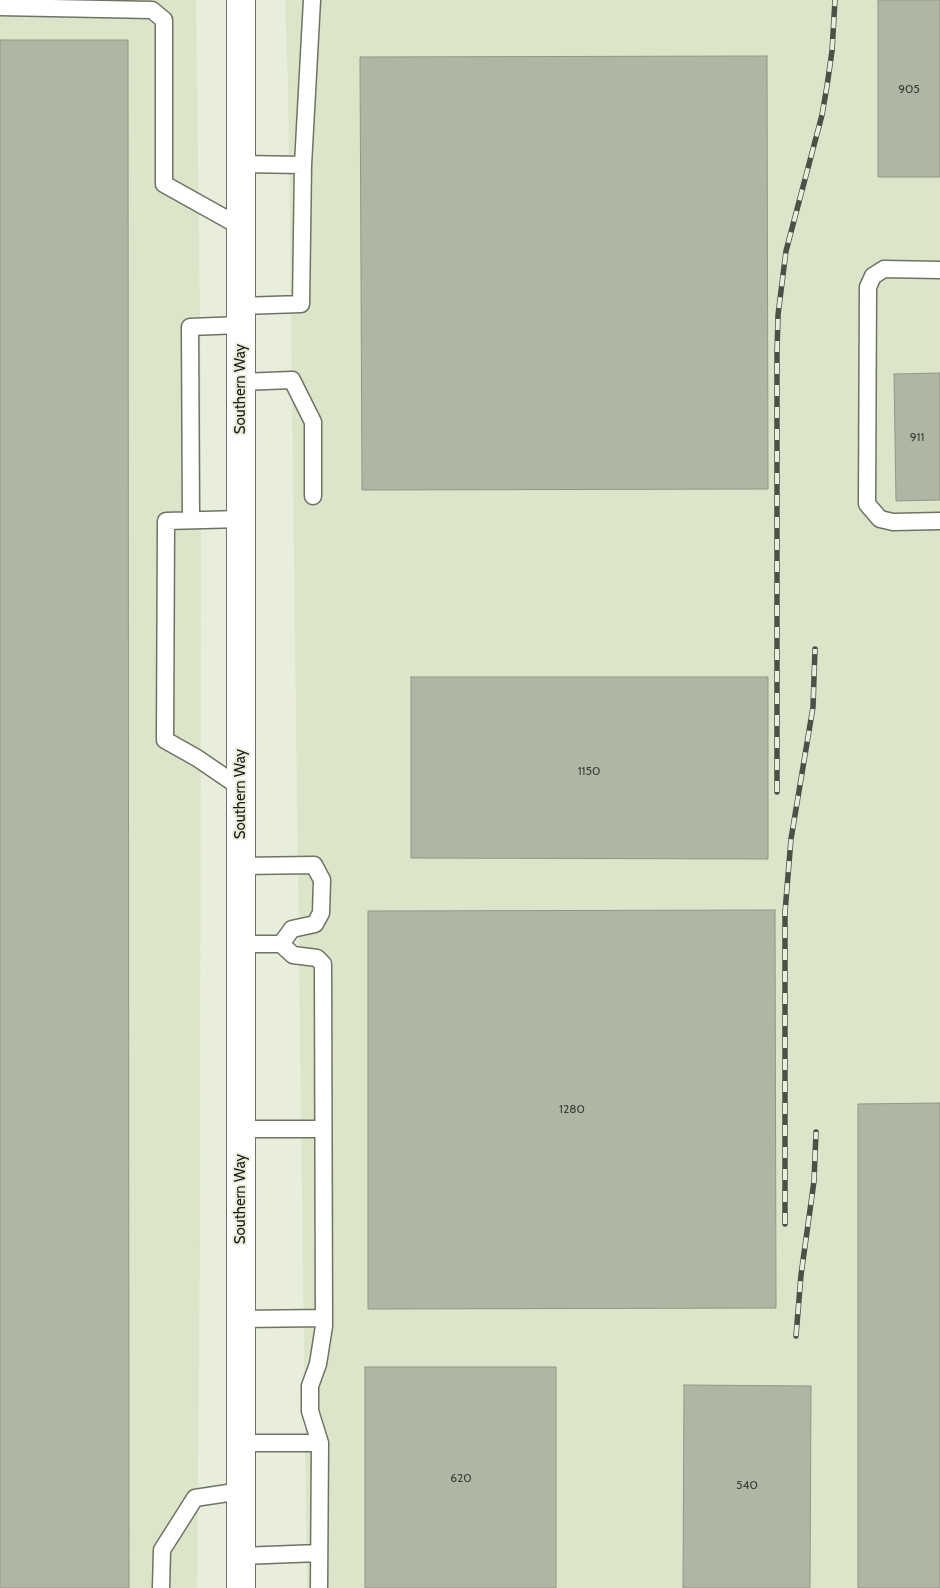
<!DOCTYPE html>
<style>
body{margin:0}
canvas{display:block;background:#e8eedb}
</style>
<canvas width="940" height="1588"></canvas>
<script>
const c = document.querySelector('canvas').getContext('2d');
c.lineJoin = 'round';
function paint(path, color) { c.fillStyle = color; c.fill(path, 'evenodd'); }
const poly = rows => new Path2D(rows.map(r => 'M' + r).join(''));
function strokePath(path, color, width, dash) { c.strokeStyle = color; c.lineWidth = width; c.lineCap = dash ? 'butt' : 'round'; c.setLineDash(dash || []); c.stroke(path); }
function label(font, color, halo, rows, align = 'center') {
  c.font = font + ' Cabin,sans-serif'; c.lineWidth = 4; c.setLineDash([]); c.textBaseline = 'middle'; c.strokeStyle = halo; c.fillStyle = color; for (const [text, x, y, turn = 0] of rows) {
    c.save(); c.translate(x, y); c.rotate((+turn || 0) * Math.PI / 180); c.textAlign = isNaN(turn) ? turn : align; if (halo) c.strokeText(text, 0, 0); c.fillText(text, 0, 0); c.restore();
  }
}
const built = poly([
 [0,0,196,0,201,401,200,1237,197,1588,0,1588],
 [285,0,940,0,940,1588,307,1588,288,85]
]);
const building = poly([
 [878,0,940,0,940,177,878,177,878,0],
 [0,40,128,40,129,1588,0,1588,0,40],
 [767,56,768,489,362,490,360,57,767,56],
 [940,373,940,500,896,501,894,374,940,373],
 [411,677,768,677,768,859,411,858,411,677],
 [775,910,776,1308,368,1309,368,911,775,910],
 [940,1103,940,1588,858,1588,858,1104,940,1103],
 [365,1367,556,1367,556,1588,365,1588,365,1367],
 [684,1385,811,1386,810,1588,683,1588,684,1385]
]);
const lane = poly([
 [0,7,152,10,164,20,164,184,241,227],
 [241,164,303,165,312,0],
 [940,270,884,269,873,276,868,287,867,504,880,519,893,522,940,521],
 [241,306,301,304,303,165],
 [241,382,292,380,313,422,313,496],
 [241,519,166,521,165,740,197,758,241,788],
 [191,520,190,327,241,325],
 [241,866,314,865,322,880,321,913,315,924,292,929,281,944,293,955,317,958,323,964,324,1326,318,1364,310,1386,310,1411,320,1443,319,1588],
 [241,944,281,944],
 [241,1129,323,1129],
 [241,1319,324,1318],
 [241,1443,320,1443],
 [241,1556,319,1553],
 [161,1588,162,1550,195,1498,241,1491]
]);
const street = poly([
 [241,1588,241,0]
]);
const rail = poly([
 [777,792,777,353,778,315,786,251,822,115,827,86,832,51,835,0],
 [785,1224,785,912,791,839,813,707,815,649],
 [796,1336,801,1275,814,1181,816,1132]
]);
const numberNames = [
 ["905",909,89],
 ["911",917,437],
 ["1150",589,771],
 ["1280",572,1109],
 ["620",461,1478],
 ["540",747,1485]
];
const streetNames = [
 ["Southern Way",241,389,-90],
 ["Southern Way",241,794,-90],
 ["Southern Way",241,1199,-90]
];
paint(built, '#dce4ca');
paint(building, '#b0b6a4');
strokePath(building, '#929886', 1);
strokePath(lane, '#6e7463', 19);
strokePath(street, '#6e7463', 30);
strokePath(lane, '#fff', 16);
strokePath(street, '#fff', 28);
strokePath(rail, '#4d5046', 5.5);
strokePath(rail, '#e8eedb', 4, [11]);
label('12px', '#3d4036', null, numberNames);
label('15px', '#171912', '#e8eedb', streetNames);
</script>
